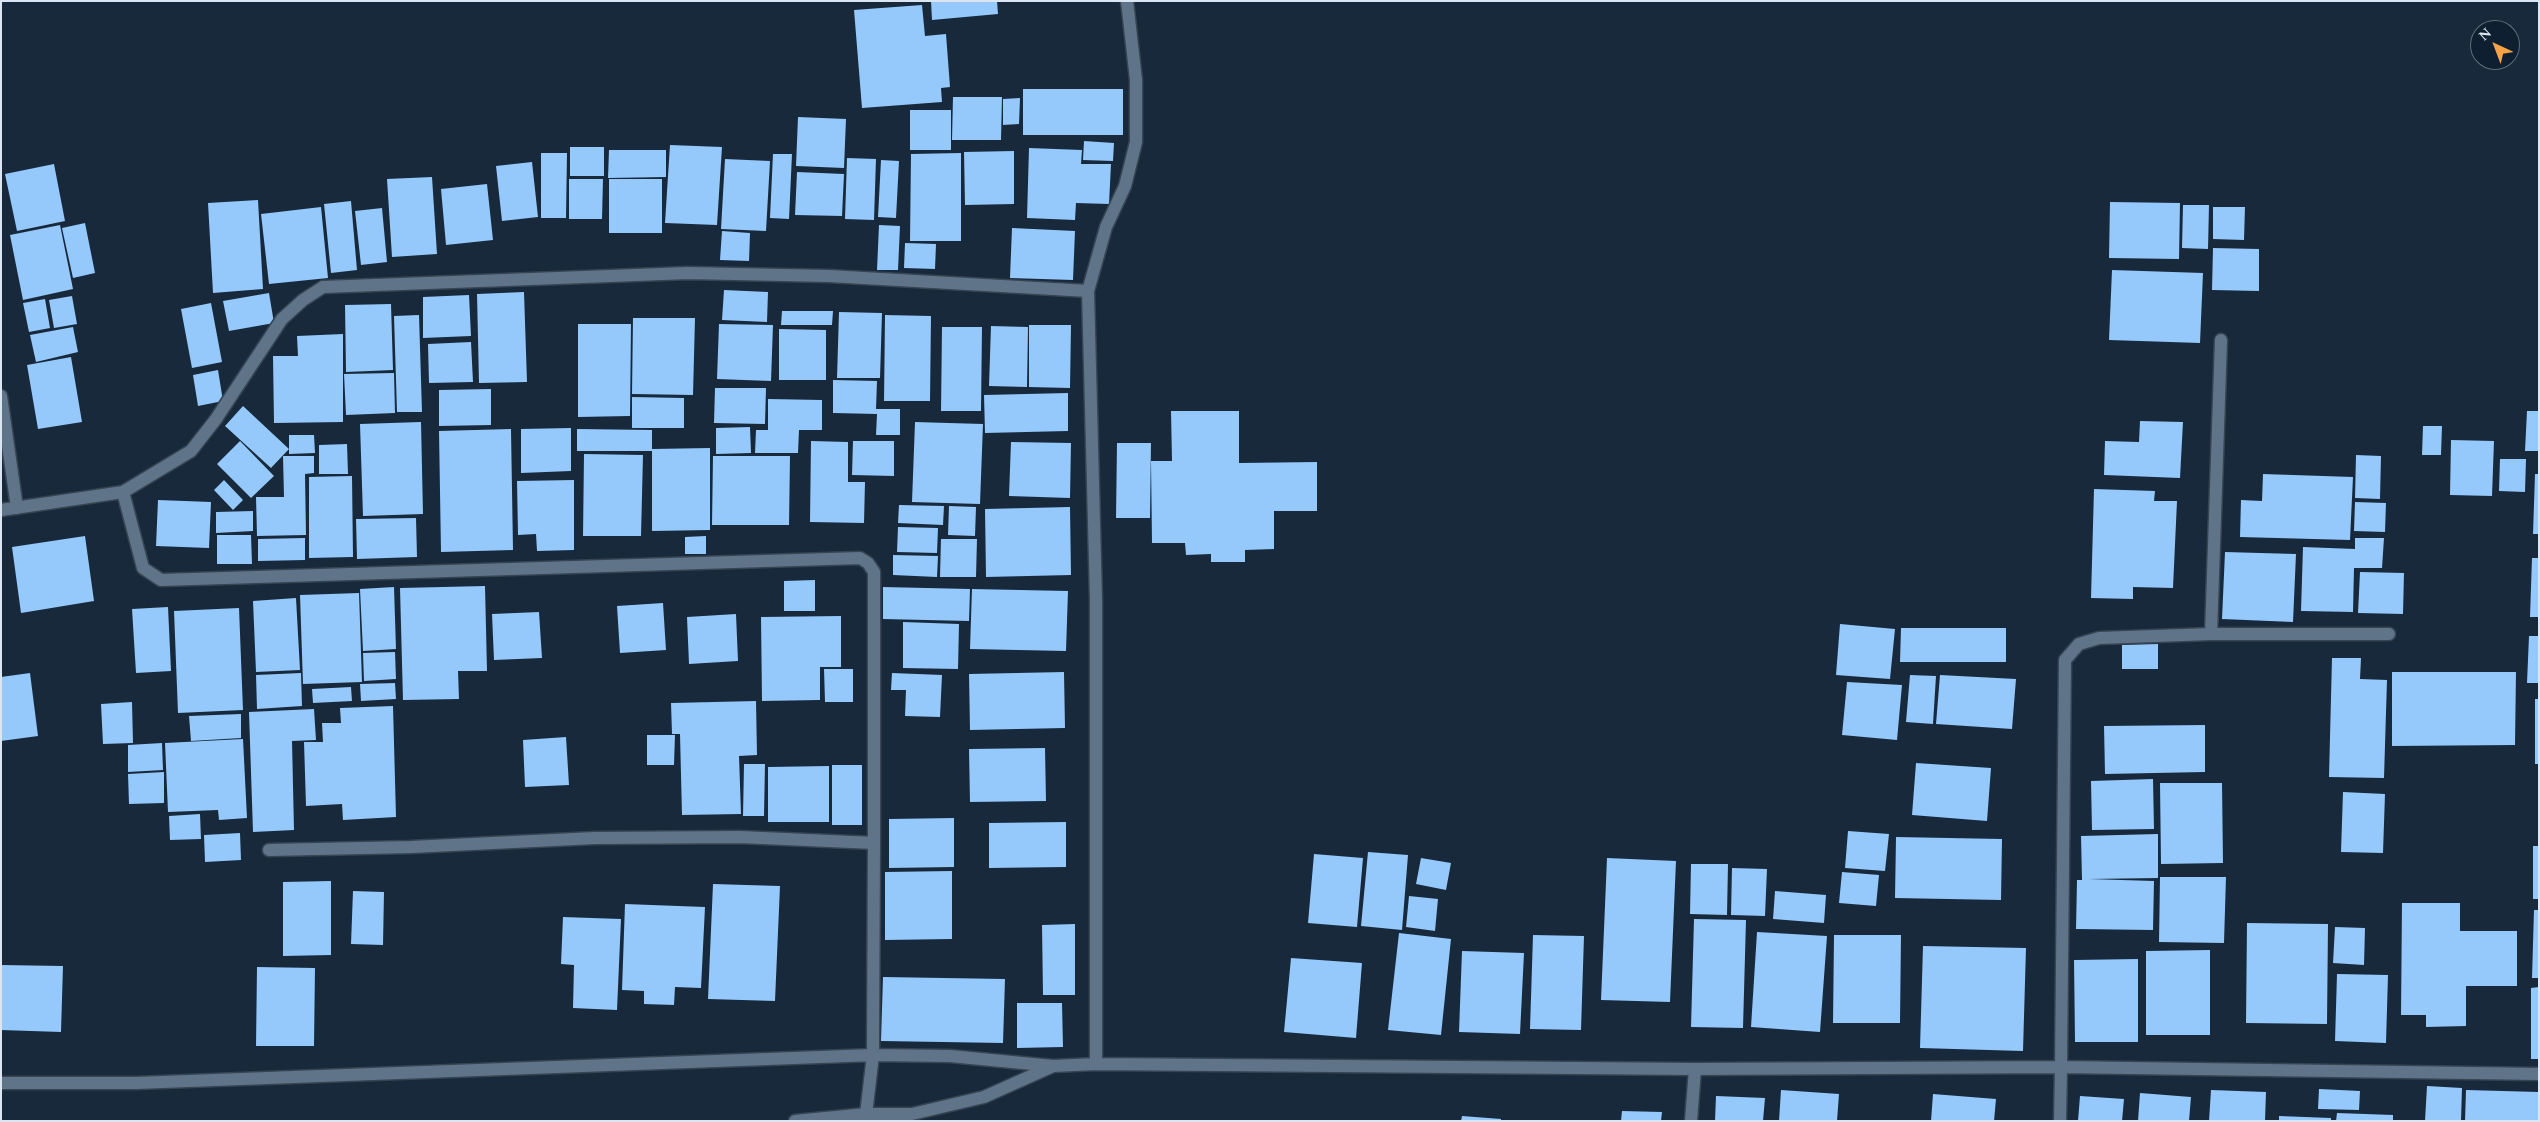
<!DOCTYPE html>
<style>
body{margin:0}
#map{position:relative;width:2540px;height:1122px;overflow:hidden;background:#17293b;font-family:Spectral,serif}
canvas{display:block}
.frame{position:absolute;inset:0;border:2px solid #dbe6f2;pointer-events:none}
.north{position:absolute;left:2470px;top:20px;width:50px;height:50px;box-sizing:border-box;background:#0d1f30;border:1px solid #5f6f7e;border-radius:50%;rotate:317deg;font-size:14px;font-weight:700;line-height:20px;text-align:center;color:#dbe6f2}
.north::after{content:'';display:block;margin:auto;width:18px;height:22px;background:#f6a247;clip-path:polygon(50% 0,100% 100%,50% 72%,0 100%)}
</style>
<div id="map">
<canvas width="2540" height="1122"></canvas>
<div class="frame"></div>
<div class="north">N</div>
</div>
<script>
const c = document.querySelector('canvas').getContext('2d');
c.lineJoin = 'round';
function paint(path, color) { c.fillStyle = color; c.fill(path, 'evenodd'); }
const poly = rows => new Path2D(rows.map(r => 'M' + r).join(''));
function strokePath(path, color, width, dash) { c.strokeStyle = color; c.lineWidth = width; c.lineCap = dash ? 'butt' : 'round'; c.setLineDash(dash || []); c.stroke(path); }
const building = poly([
 [931,1,997,1,998,14,932,20],
 [922,5,925,36,946,34,950,87,941,88,942,102,862,108,854,10],
 [1023,89,1123,89,1123,135,1023,135],
 [953,97,1002,97,1001,140,952,140],
 [1020,98,1019,124,1003,125,1003,99],
 [910,110,951,110,951,150,910,150],
 [798,117,846,119,844,168,796,166],
 [1084,141,1114,143,1113,161,1083,160],
 [670,145,722,147,717,225,665,223],
 [570,147,604,147,604,176,570,176],
 [1029,148,1082,150,1081,164,1111,164,1109,204,1076,203,1075,220,1027,218],
 [609,150,666,150,666,177,608,178],
 [1014,151,1014,204,965,205,964,152],
 [541,153,567,153,566,218,541,218],
 [961,153,961,241,910,241,911,154],
 [773,154,792,154,789,219,770,218],
 [847,158,876,159,874,220,845,219],
 [725,159,770,161,766,231,721,229],
 [881,160,899,161,896,218,878,217],
 [532,162,538,217,502,221,496,166],
 [54,164,65,221,17,231,5,174],
 [797,172,844,174,842,216,795,215],
 [432,177,437,254,392,257,387,179],
 [569,179,603,179,602,219,569,219],
 [609,179,662,179,662,233,609,233],
 [487,184,493,240,446,245,441,189],
 [258,200,263,289,213,293,208,203],
 [351,201,357,270,331,273,324,204],
 [2110,202,2180,203,2179,259,2109,258],
 [2183,205,2209,205,2208,249,2182,248],
 [321,207,328,278,269,284,261,214],
 [2213,207,2245,207,2244,240,2213,239],
 [382,208,387,262,361,265,355,211],
 [85,223,95,273,73,278,62,228],
 [60,225,73,289,23,300,10,235],
 [879,225,900,226,898,270,877,270],
 [1012,228,1075,231,1073,280,1010,278],
 [722,231,750,233,749,261,720,260],
 [905,243,936,244,935,269,904,268],
 [2213,248,2259,249,2259,291,2212,290],
 [2112,270,2203,273,2200,343,2109,340],
 [724,290,768,292,767,322,722,320],
 [524,292,527,382,479,383,477,294],
 [269,293,274,323,229,331,223,301],
 [469,295,471,336,423,338,423,297],
 [72,296,77,324,54,328,49,300],
 [45,299,50,328,29,332,23,303],
 [211,303,222,362,192,368,181,309],
 [391,304,393,370,346,372,345,305],
 [782,311,833,311,832,325,781,325],
 [839,312,882,313,880,378,837,378],
 [419,315,422,412,397,412,394,316],
 [885,315,931,316,930,401,884,401],
 [633,318,695,318,693,395,632,394],
 [578,324,631,324,630,416,578,417],
 [719,324,773,325,771,381,717,379],
 [1029,325,1071,325,1070,388,1029,387],
 [991,326,1028,327,1027,387,989,386],
 [73,327,78,352,36,362,30,335],
 [942,327,982,327,981,411,941,411],
 [779,329,826,330,826,380,779,380],
 [343,334,343,422,274,423,273,356,298,356,297,336],
 [471,342,473,382,429,383,428,344],
 [71,357,82,422,38,429,27,365],
 [218,370,223,401,198,406,193,375],
 [394,373,395,413,346,415,344,374],
 [833,380,877,381,876,409,900,409,900,435,876,435,877,414,833,413],
 [715,388,766,388,765,424,714,423],
 [491,389,491,425,439,426,439,390],
 [1068,393,1068,431,985,433,984,395],
 [632,397,684,398,684,428,632,428],
 [768,399,822,400,822,430,799,430,798,453,755,453,756,430,768,430],
 [243,406,289,449,289,435,314,435,315,453,289,454,289,449,271,468,225,426],
 [1171,411,1239,411,1239,463,1317,462,1317,511,1274,511,1274,549,1245,550,1245,562,1211,562,1211,554,1186,555,1185,543,1152,543,1151,461,1172,461],
 [2527,411,2539,411,2539,451,2525,451],
 [2140,421,2183,422,2180,478,2104,475,2105,441,2139,442],
 [421,422,423,514,363,516,360,424],
 [915,422,983,424,980,504,912,502],
 [2423,426,2442,426,2441,455,2422,455],
 [750,427,751,453,716,454,716,428],
 [571,428,571,471,521,473,521,429],
 [511,429,513,550,441,552,439,431],
 [577,429,652,430,652,449,710,448,710,530,652,531,652,451,577,451],
 [2451,440,2494,441,2492,496,2450,495],
 [240,441,274,476,251,498,217,464],
 [811,441,848,442,848,482,865,482,864,523,810,522],
 [853,441,894,441,894,476,852,475],
 [1011,442,1071,443,1070,498,1009,496],
 [1117,443,1151,443,1150,518,1116,518],
 [347,444,348,474,319,474,319,445],
 [584,454,643,455,641,536,583,536],
 [2356,455,2381,456,2380,499,2355,498],
 [283,456,314,456,314,473,305,474,306,535,257,536,256,497,284,497],
 [713,456,790,456,789,525,712,525],
 [2500,459,2526,459,2525,492,2499,491],
 [2263,474,2353,477,2350,540,2240,537,2241,500,2262,501],
 [2535,474,2539,474,2539,534,2533,534],
 [352,476,353,557,309,558,309,477],
 [224,480,243,500,233,510,214,490],
 [574,480,574,550,537,551,536,534,518,535,517,481],
 [2094,489,2155,491,2154,501,2177,501,2173,588,2133,587,2133,599,2091,598],
 [158,500,211,502,209,548,156,546],
 [2355,502,2386,503,2385,532,2354,531],
 [899,505,944,506,943,525,898,523],
 [949,506,976,507,975,536,948,535],
 [1070,507,1071,575,986,577,985,509],
 [253,511,253,531,216,533,216,512],
 [416,518,417,557,357,559,356,519],
 [898,527,938,528,937,553,897,552],
 [217,535,251,535,252,564,217,564],
 [85,536,94,601,21,613,12,547],
 [706,536,706,554,685,554,685,537],
 [305,538,305,560,258,561,258,539],
 [2355,538,2384,538,2382,568,2354,568,2353,612,2301,611,2303,547,2355,549],
 [941,539,977,539,976,577,940,577],
 [2225,552,2296,554,2293,622,2222,619],
 [893,555,938,556,937,577,893,575],
 [2532,558,2539,558,2539,617,2530,617],
 [2360,572,2404,573,2403,614,2358,613],
 [815,580,815,611,784,611,784,581],
 [485,586,487,671,458,671,459,699,403,700,400,588],
 [394,587,396,649,363,651,360,589],
 [883,587,970,589,969,621,883,619],
 [972,589,1068,591,1066,651,970,649],
 [359,593,362,682,303,684,300,595],
 [296,598,300,670,256,672,253,601],
 [663,603,666,650,620,653,617,606],
 [168,607,171,671,136,673,132,609],
 [239,608,243,710,178,713,174,611],
 [539,612,542,658,494,660,492,614],
 [736,614,738,661,689,664,687,617],
 [841,616,841,667,820,667,820,700,762,701,761,617],
 [903,622,959,624,958,669,903,668],
 [1840,624,1895,629,1890,679,1836,675],
 [1901,628,2006,628,2006,662,1900,662],
 [2529,636,2539,636,2539,683,2527,683],
 [2158,644,2158,669,2122,669,2122,645],
 [395,652,396,679,364,681,363,653],
 [2332,658,2361,658,2360,679,2387,680,2384,778,2329,777],
 [824,669,853,669,853,702,825,702],
 [1064,672,1065,728,970,730,969,674],
 [2392,672,2516,672,2515,745,2392,746],
 [30,673,38,736,1,741,1,677],
 [301,673,302,706,257,709,256,675],
 [892,673,942,675,940,717,905,716,906,690,891,690],
 [1910,675,1936,676,1933,724,1906,722],
 [1940,675,2016,679,2012,729,1936,724],
 [1847,682,1902,685,1897,740,1842,735],
 [395,683,396,699,361,701,360,684],
 [351,687,352,701,313,703,312,689],
 [2535,699,2539,699,2539,764,2535,764],
 [756,701,757,755,739,756,741,814,682,815,680,734,672,734,671,703],
 [132,702,133,743,103,744,101,704],
 [393,706,396,817,343,820,342,804,306,806,304,742,323,742,322,723,341,723,340,708],
 [314,709,316,740,292,741,294,830,253,832,249,712],
 [241,714,241,738,191,741,189,716],
 [2205,725,2205,772,2105,774,2104,726],
 [647,735,675,735,674,765,647,765],
 [566,737,569,785,525,787,523,740],
 [243,739,247,818,219,820,218,810,168,812,165,743],
 [162,743,163,770,128,772,128,745],
 [1045,748,1046,801,970,802,969,749],
 [1916,763,1991,768,1987,821,1912,815],
 [744,764,765,764,764,816,743,816],
 [832,765,862,765,862,825,832,825],
 [829,766,829,822,768,822,768,767],
 [164,772,164,803,129,804,128,774],
 [2153,779,2154,829,2092,830,2091,781],
 [2160,783,2222,783,2223,863,2161,864],
 [2343,792,2385,794,2383,853,2341,852],
 [200,814,201,839,170,840,169,816],
 [954,818,954,867,889,868,889,819],
 [1066,822,1066,867,989,868,989,823],
 [1848,831,1889,834,1885,871,1845,868],
 [240,833,241,860,205,862,204,835],
 [2158,834,2158,878,2089,879,2154,881,2153,930,2076,929,2077,880,2082,880,2081,836],
 [1896,837,2002,839,2001,900,1895,898],
 [2533,846,2539,846,2539,899,2533,899],
 [1368,852,1408,855,1402,930,1361,926],
 [1314,854,1363,858,1357,927,1308,923],
 [1421,858,1451,863,1446,890,1416,884],
 [1607,858,1676,861,1670,1002,1601,1000],
 [1691,864,1728,864,1727,915,1690,914],
 [1732,868,1767,869,1765,916,1731,915],
 [952,871,952,939,885,940,885,872],
 [1842,872,1879,875,1876,906,1839,903],
 [2160,877,2226,877,2224,943,2159,942],
 [331,881,331,955,283,956,283,882],
 [713,884,780,886,775,1001,708,999],
 [353,891,384,892,383,945,351,944],
 [1775,891,1826,895,1824,923,1773,919],
 [1409,896,1438,899,1435,931,1406,927],
 [2402,903,2460,903,2460,931,2517,931,2517,986,2466,986,2466,1026,2426,1027,2426,1015,2401,1015],
 [625,904,705,907,701,988,675,987,674,1005,644,1004,644,991,622,990],
 [2534,910,2539,910,2539,978,2532,978],
 [563,917,621,919,617,1010,573,1008,574,965,561,964],
 [1694,919,1746,920,1743,1028,1691,1027],
 [2247,923,2328,924,2327,1024,2246,1023],
 [1075,924,1075,995,1043,995,1042,925],
 [2335,927,2365,928,2364,965,2333,963],
 [1757,932,1827,936,1820,1032,1751,1027],
 [1399,933,1451,939,1441,1035,1388,1030],
 [1533,935,1584,936,1581,1030,1530,1029],
 [1834,935,1901,935,1900,1023,1833,1023],
 [1923,946,2026,948,2023,1051,1920,1048],
 [2210,950,2210,1035,2146,1035,2146,951],
 [1462,951,1524,953,1520,1034,1459,1032],
 [1291,958,1362,963,1356,1038,1284,1032],
 [2138,959,2138,1042,2075,1042,2074,960],
 [1,965,63,966,61,1032,1,1030],
 [257,967,315,968,314,1046,256,1046],
 [2337,974,2388,975,2386,1043,2335,1041],
 [883,977,1005,979,1003,1043,881,1041],
 [2539,987,2539,1059,2531,1059,2531,988],
 [1017,1003,1062,1003,1063,1047,1017,1048],
 [2427,1086,2462,1088,2461,1121,2425,1121],
 [2319,1089,2360,1091,2359,1110,2318,1109],
 [1781,1090,1839,1094,1837,1121,1779,1121],
 [2211,1090,2266,1092,2265,1121,2209,1121],
 [2466,1090,2539,1092,2539,1121,2465,1121],
 [2140,1093,2191,1097,2189,1121,2138,1121],
 [1933,1094,1996,1099,1994,1121,1931,1121],
 [1716,1096,1765,1098,1763,1121,1715,1121],
 [2080,1096,2124,1099,2122,1121,2078,1121],
 [1622,1111,1662,1112,1661,1121,1621,1121],
 [2337,1113,2393,1115,2393,1121,2336,1121],
 [1462,1116,1501,1119,1501,1121,1461,1121],
 [2279,1116,2331,1118,2331,1121,2279,1121]
]);
const minor = poly([
 [1,396,17,508],
 [123,492,143,568,161,580,860,558,868,563,874,572,874,843,873,1055,866,1114],
 [1,510,123,492,191,451,216,419,282,319,303,300,323,287,688,273,829,276,1088,291],
 [2211,634,2389,634],
 [269,850,411,847,595,838,740,837,874,843],
 [1096,1064,1096,600,1088,291,1106,227,1125,186,1136,142,1136,80,1127,1],
 [1,1083,136,1083,873,1055,950,1056,1053,1066,1096,1064,1695,1069,2061,1067,2065,660,2079,644,2099,638,2211,634,2221,340],
 [795,1121,866,1114,912,1114,984,1097,1051,1067],
 [1691,1121,1695,1069],
 [2060,1121,2061,1067,2539,1074]
]);
paint(building, '#95c8fb');
strokePath(minor, '#364453', 15);
strokePath(minor, '#5f7489', 12);
</script>
